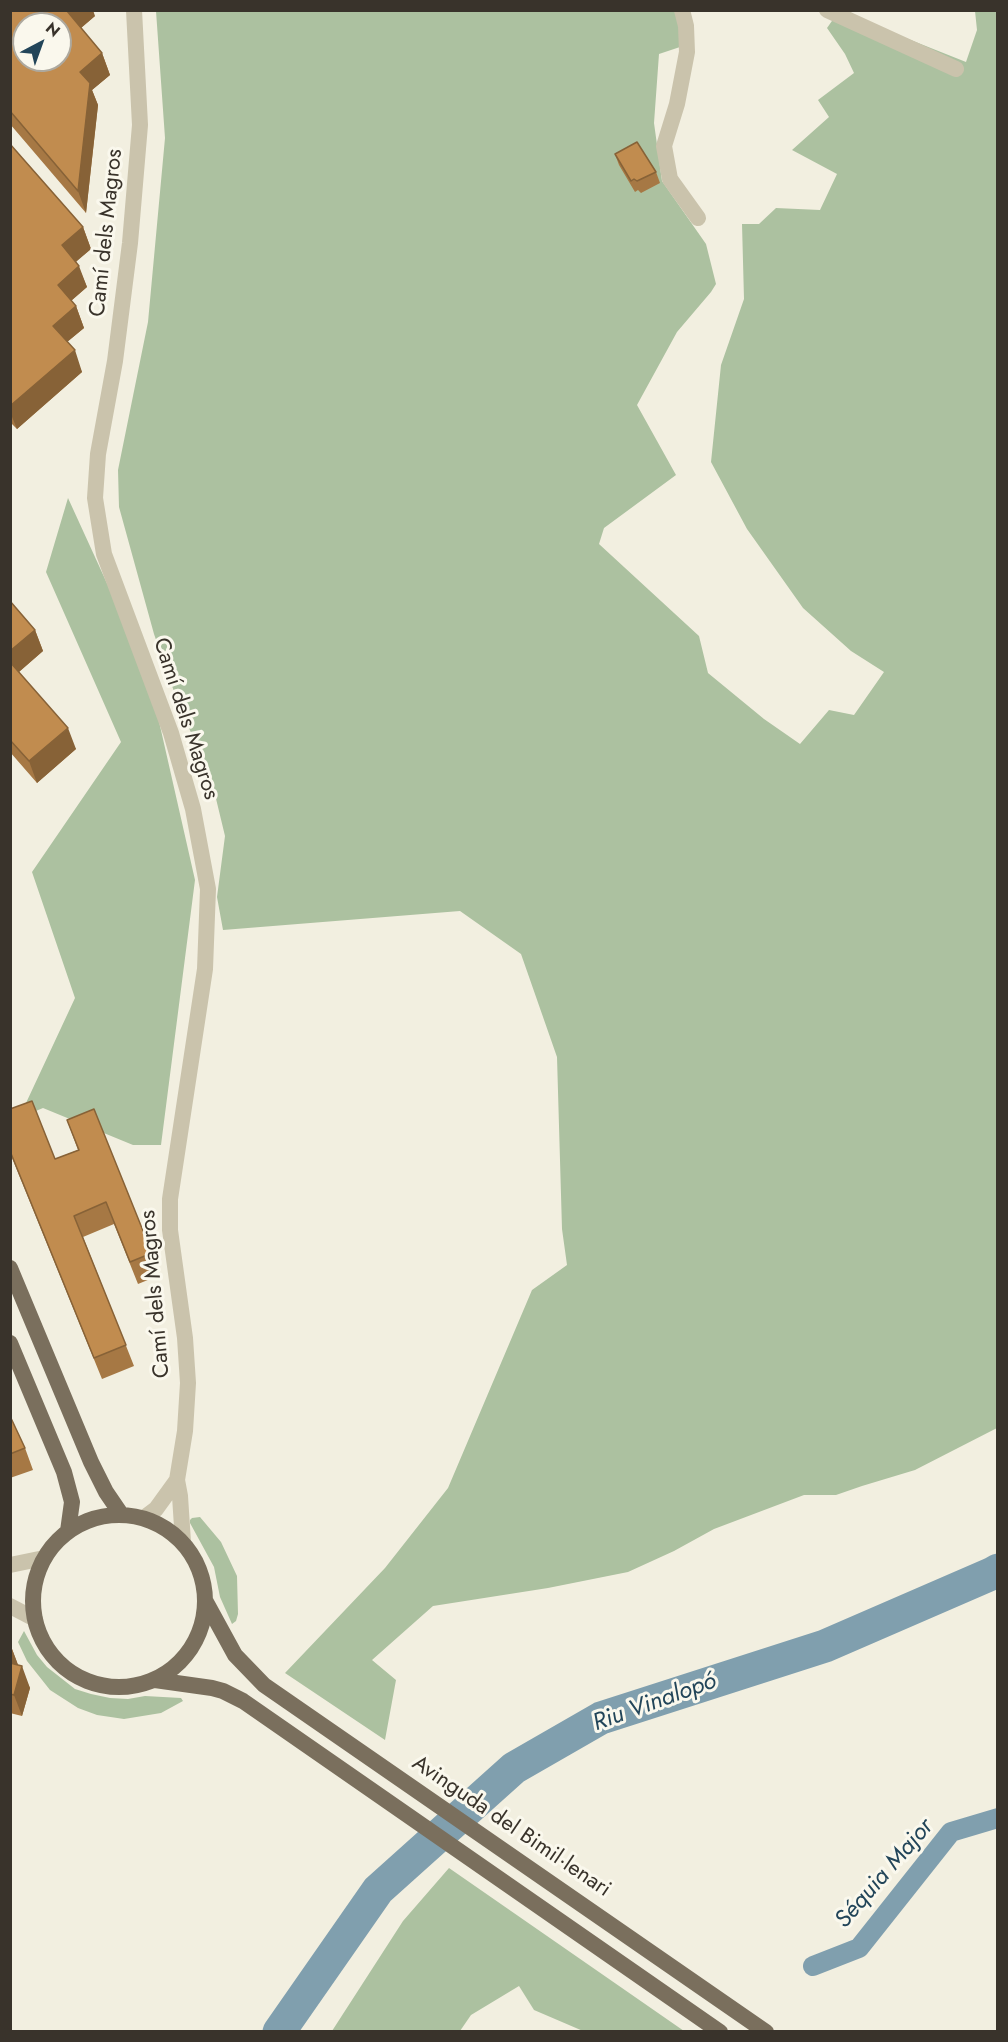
<!DOCTYPE html>
<meta charset="utf-8">
<style>
body{margin:0}
#map{position:relative;width:1008px;height:2042px;overflow:hidden;background:#f2efe0;font-family:Jost,sans-serif}
canvas{display:block}
.frame{position:absolute;inset:0;border:12px solid #39332b;pointer-events:none}
.north{position:absolute;left:12px;top:12px;width:60px;height:60px;box-sizing:border-box;background:#faf8ed;border:2px solid #ada99f;border-radius:50%;rotate:41deg;font-size:16px;font-weight:700;line-height:24px;text-align:center;color:#39332b}
.north::after{content:'';display:block;margin:auto;width:21px;height:27px;background:#224559;clip-path:polygon(50% 0,100% 100%,50% 72%,0 100%)}
</style>
<div id="map">
<canvas width="1008" height="2042"></canvas>
<div class="frame"></div>
<div class="north">N</div>
</div>
<script>
const c = document.querySelector('canvas').getContext('2d');
c.lineJoin = 'round';
function paint(path, color) { c.fillStyle = color; c.fill(path, 'evenodd'); }
const poly = rows => new Path2D(rows.map(r => 'M' + r).join(''));
function strokePath(path, color, width, dash) { c.strokeStyle = color; c.lineWidth = width; c.lineCap = dash ? 'butt' : 'round'; c.setLineDash(dash || []); c.stroke(path); }
function label(font, color, halo, rows, align = 'center') {
  c.font = font + ' Jost,sans-serif'; c.lineWidth = 6; c.setLineDash([]); c.textBaseline = 'middle'; c.strokeStyle = halo; c.fillStyle = color; for (const [text, x, y, turn = 0] of rows) {
    c.save(); c.translate(x, y); c.rotate((+turn || 0) * Math.PI / 180); c.textAlign = isNaN(turn) ? turn : align; if (halo) c.strokeText(text, 0, 0); c.fillText(text, 0, 0); c.restore();
  }
}
const green = poly([
 [156,11,674,11,679,18,680,47,659,54,654,123,662,181,706,244,716,284,711,292,677,332,637,405,676,475,604,528,599,544,699,636,708,673,764,719,800,744,829,710,854,715,884,672,851,651,803,608,747,529,711,462,721,365,744,299,742,224,759,224,776,208,820,210,837,174,792,150,829,117,818,100,854,73,845,54,827,28,839,11,848,11,873,25,966,62,977,30,975,11,997,11,997,1428,915,1470,862,1486,836,1495,804,1495,714,1529,674,1551,628,1572,548,1588,433,1606,372,1660,396,1680,385,1740,285,1673,385,1568,448,1488,532,1290,567,1265,562,1229,557,1057,521,954,460,911,223,930,217,897,225,836,211,778,178,703,154,634,119,507,118,470,148,322,165,138],
 [68,498,148,673,195,880,161,1145,133,1145,43,1108,19,1118,75,998,32,872,121,742,46,572],
 [200,1517,221,1542,237,1576,238,1614,236,1621,232,1624,220,1597,214,1567,190,1523,190,1520,192,1518],
 [24,1631,37,1655,47,1667,75,1689,91,1694,110,1698,128,1699,145,1696,181,1698,183,1701,161,1713,124,1719,97,1715,78,1708,50,1690,27,1661,18,1642],
 [449,1868,684,2031,583,2031,534,2010,519,1986,471,2015,460,2031,332,2031,403,1921]
]);
const canal = poly([
 [813,1966,859,1948,951,1832,998,1818]
]);
const river = poly([
 [279,2032,378,1890,514,1768,601,1718,825,1646,991,1574,998,1570]
]);
const minor = poly([
 [682,10,686,26,687,52,677,104,664,146,670,179,698,218],
 [827,10,956,69],
 [10,1565,44,1558],
 [10,1606,35,1619]
]);
const tertiary = poly([
 [134,10,140,125,130,243,115,361,98,454,95,498,104,554,171,733,193,809,208,889,205,969,170,1199,170,1230,185,1338,188,1383,185,1431,177,1480,180,1496,183,1542],
 [144,1518,156,1509,177,1480]
]);
const primary = poly([
 [10,1268,91,1462,106,1492,121,1514],
 [10,1343,64,1472,72,1502,68,1531],
 '33 1601a86 86 0 1 1 172 0a86 86 0 1 1-172 0Z',
 [206,1602,235,1655,264,1685,766,2032],
 [155,1680,212,1688,223,1691,243,1701,720,2032]
]);
const wall = poly([
 [10,10,95,16,81,28,102,53,110,75,92,90,98,105,86,213,10,124],
 [10,144,83,227,91,249,76,261,87,287,71,301,76,306,84,328,67,342,82,372,17,429,10,422],
 [615,154,656,172,660,183,641,193,638,190,635,192,619,165],
 [10,601,35,630,43,651,19,672,76,749,37,783,10,752],
 [10,1109,55,1159,78,1150,67,1120,152,1253,160,1275,138,1284,114,1224,83,1237,134,1366,102,1379,10,1153],
 [10,1416,25,1448,33,1470,10,1478],
 [10,1648,12,1649,18,1665,30,1688,22,1716,10,1713]
]);
const shadedWall = poly([
 [68,10,93,10,95,16,75,33,67,11],
 [102,53,110,75,92,90,98,105,86,213,78,191,80,72],
 [83,227,91,249,70,267,62,245],
 [79,266,87,287,65,306,58,285],
 [76,306,84,328,61,347,53,326],
 [75,350,82,372,17,429,10,412,10,406],
 [35,630,43,651,13,677,10,671,10,651],
 [68,728,76,749,37,783,29,761],
 [12,1649,20,1670,10,1668,10,1655],
 [22,1666,30,1688,22,1716,14,1695]
]);
const building = poly([
 [10,10,68,10,67,11,102,53,80,72,90,83,78,191,10,111,10,10],
 [24,24,60,24,60,60,24,60,24,24],
 [637,142,656,172,637,181,634,179,631,181,615,154,637,142],
 [10,144,83,227,62,245,79,266,58,285,76,306,53,326,75,350,10,406,10,144],
 [10,601,35,630,10,651,10,601],
 [10,662,68,728,29,761,10,740,10,662],
 [32,1101,55,1159,79,1150,67,1120,94,1109,152,1253,130,1262,106,1202,74,1216,126,1345,94,1358,10,1151,10,1109,32,1101],
 [10,1416,25,1448,10,1454,10,1416],
 [10,1663,22,1666,14,1695,10,1694,10,1663]
]);
const streetNames = [
 ["Camí dels Magros",107,233,-84],
 ["Camí dels Magros",185,719,72],
 ["Camí dels Magros",156,1294,-95],
 ["Avinguda del Bimil·lenari",511,1827,34]
];
const waterNames = [
 ["Riu Vinalopó",655,1703,-20],
 ["Séquia Major",885,1874,-49]
];
paint(green, '#acc1a0');
strokePath(canal, '#809fae', 20);
strokePath(river, '#809fae', 33);
strokePath(minor, '#cac3ac', 16);
strokePath(tertiary, '#cac3ac', 16);
strokePath(primary, '#7a6f5d', 16);
paint(wall, '#a67844');
paint(shadedWall, '#876237');
paint(building, '#c18c4f');
strokePath(building, '#876237', 1.5);
label('22px', '#39332b', '#faf8ed', streetNames);
label('italic 24px', '#224559', '#faf8ed', waterNames);
</script>
